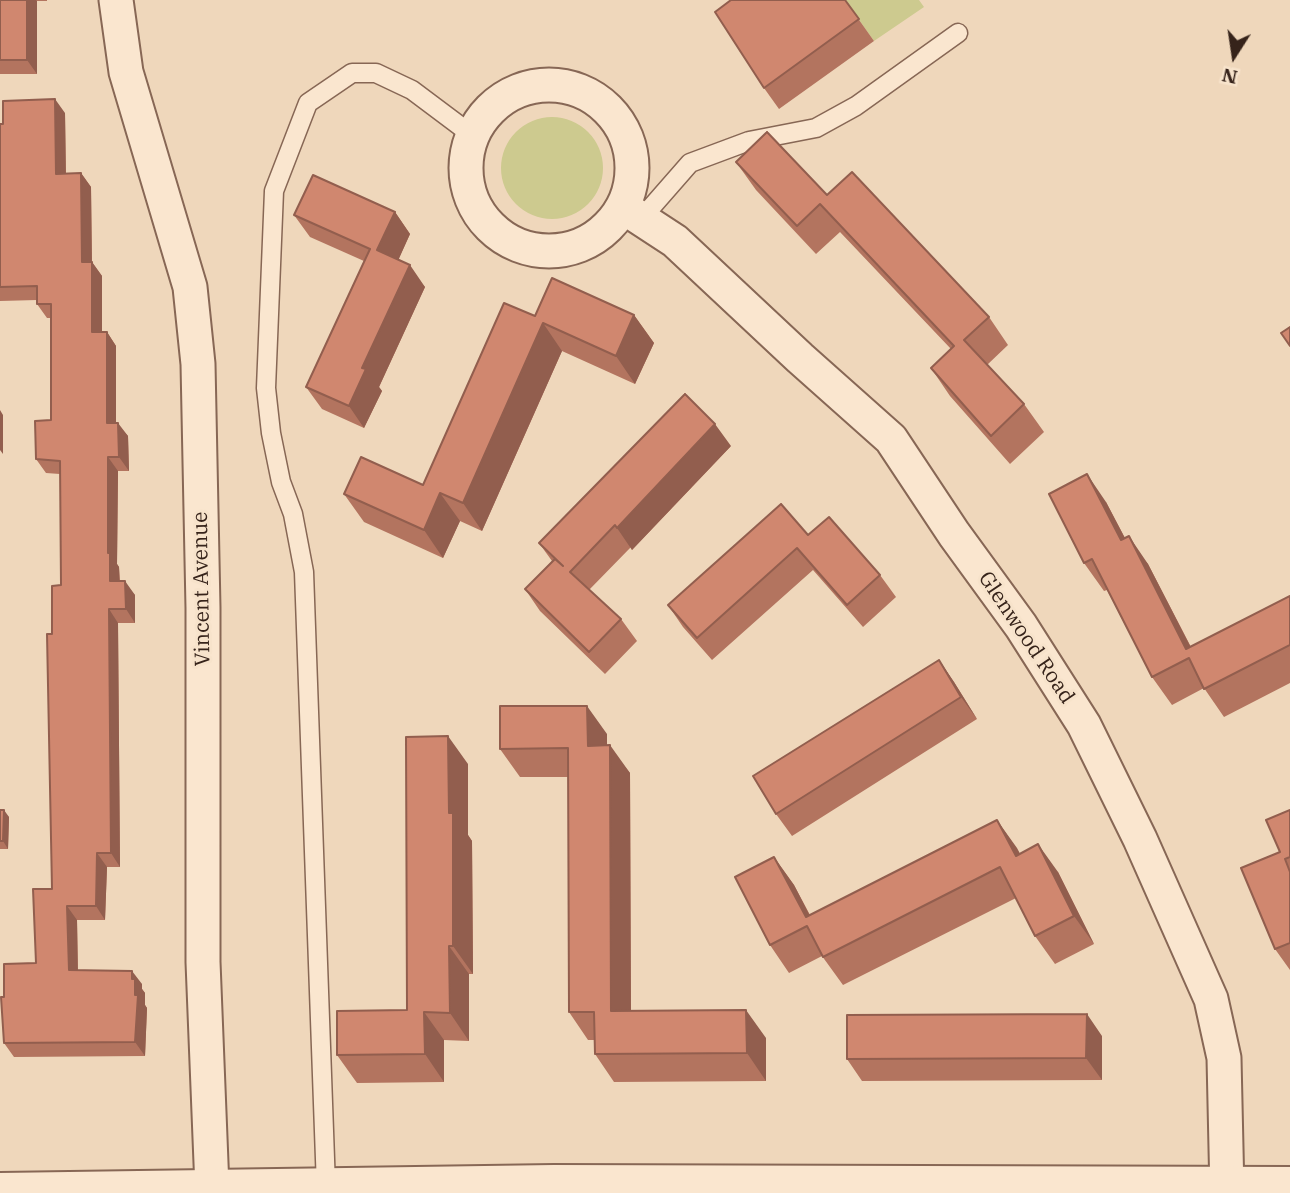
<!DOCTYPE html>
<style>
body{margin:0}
#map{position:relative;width:1290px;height:1193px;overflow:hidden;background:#efd7bb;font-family:"IBM Plex Serif",serif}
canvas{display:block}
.north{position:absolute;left:1199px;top:21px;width:70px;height:70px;-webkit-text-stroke:5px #f7e3cb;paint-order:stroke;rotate:192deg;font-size:19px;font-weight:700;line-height:28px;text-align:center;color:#36231a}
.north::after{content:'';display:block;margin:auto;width:24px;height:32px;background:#36231a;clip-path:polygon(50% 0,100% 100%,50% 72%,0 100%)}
</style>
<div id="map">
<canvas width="1290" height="1193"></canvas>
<div class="north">N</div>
</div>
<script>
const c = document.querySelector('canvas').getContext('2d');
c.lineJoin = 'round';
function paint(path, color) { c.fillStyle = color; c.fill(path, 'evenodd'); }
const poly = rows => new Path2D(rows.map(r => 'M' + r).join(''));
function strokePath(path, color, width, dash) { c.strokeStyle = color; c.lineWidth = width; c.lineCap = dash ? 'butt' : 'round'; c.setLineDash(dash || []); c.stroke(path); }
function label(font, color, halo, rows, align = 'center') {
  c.font = font + ' "IBM Plex Serif",serif'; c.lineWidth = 6; c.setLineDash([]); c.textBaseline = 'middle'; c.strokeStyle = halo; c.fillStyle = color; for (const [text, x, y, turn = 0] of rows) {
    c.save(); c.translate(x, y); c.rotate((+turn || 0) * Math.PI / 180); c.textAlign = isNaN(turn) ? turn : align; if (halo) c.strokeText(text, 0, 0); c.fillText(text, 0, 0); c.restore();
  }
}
const green = poly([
 [845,0,919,0,924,7,874,41],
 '501 168a51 51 0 1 1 102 0a51 51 0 1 1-102 0Z'
]);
const service = poly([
 [641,219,690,163,749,141,816,128,856,106,958,33],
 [326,1187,304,572,293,514,281,482,271,433,266,388,274,191,308,103,352,73,376,73,412,90,472,135]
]);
const minor = poly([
 [116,0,126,72,190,287,198,364,203,608,203,962,212,1188],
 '466 168a83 83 0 1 1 166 0a83 83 0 1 1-166 0Z',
 [623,207,675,241,800,358,891,439,954,534,1021,626,1084,725,1140,839,1211,999,1224,1058,1227,1193]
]);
const tertiary = poly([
 [0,1192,554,1184,1290,1186]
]);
const wall = poly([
 [0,0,47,0,47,1,37,1,37,74,0,74],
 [845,0,874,41,779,109,764,88],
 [65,113,66,174,81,173,91,187,92,262,102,276,102,332,107,332,116,346,116,423,128,436,129,471,118,471,117,564,119,567,120,581,135,595,135,623,118,623,120,867,107,867,105,920,77,920,78,970,142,984,142,989,145,993,145,1005,147,1008,145,1056,14,1057,4,1043,4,997,36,963,52,889,52,634,61,585,60,474,46,473,36,459,51,420,51,318,47,318,37,304,37,300,0,301,0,124],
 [736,162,827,195,989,317,1008,345,987,365,1024,404,1044,432,1010,464,950,396,931,368,951,349,840,232,816,254,756,190],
 [395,212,410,234,398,260,425,287,379,387,382,391,364,428,322,409,306,387,364,261,310,237,294,215],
 [634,315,654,343,635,384,562,351,482,531,460,521,443,558,364,522,344,494,423,485,535,316],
 [731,446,632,550,631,547,589,590,621,619,637,641,605,674,540,611,525,589,552,561,539,543],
 [1106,502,1125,538,1148,564,1191,647,1290,596,1290,683,1224,717,1204,688,1172,705,1152,677,1107,590,1104,591,1084,563],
 [808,535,880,575,896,597,863,627,813,570,712,660,683,627,668,605],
 [939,660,954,682,977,719,792,836,776,814],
 [607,734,607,745,630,773,631,1010,766,1038,766,1081,614,1082,595,1054,595,1040,588,1040,569,1012,568,777,520,777,500,749],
 [468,764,468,835,472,841,473,974,469,974,469,1041,444,1040,444,1082,357,1083,337,1055,407,1010],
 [0,810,9,817,8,849,0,849],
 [1290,810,1290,970,1275,949,1280,852],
 [997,820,1020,854,1058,872,1094,944,1055,964,1035,936,1016,898,843,985,822,956,789,973,770,945,774,857,794,885,810,915],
 [1102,1036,1102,1080,862,1081,847,1059]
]);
const shadedWall = poly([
 [27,0,36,0,37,1,37,74,27,60],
 [55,99,65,113,66,188,56,174],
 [81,173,91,187,92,276,82,262],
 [395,212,410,234,393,272,377,250],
 [92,262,102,276,102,346,92,332],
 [410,265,425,287,379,387,382,391,364,428,349,406,362,368],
 [634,315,654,343,635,384,616,356],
 [543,323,562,351,482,531,463,503],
 [107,332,116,346,116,437,107,423],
 [0,410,3,415,3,454,0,450],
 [118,423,128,436,129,471,119,457],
 [715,424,731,446,632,550,617,528],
 [108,457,118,471,117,564,119,567,120,595,110,581,108,553],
 [1087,474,1106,502,1141,569,1121,540],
 [440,493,460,521,443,558,424,530],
 [1129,536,1148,564,1206,677,1186,649],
 [125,581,135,595,135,623,126,609],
 [109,609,118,623,120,867,111,853],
 [939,660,954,682,977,719,961,697],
 [587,706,607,734,607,774,588,746],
 [448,736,468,764,468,835,472,841,473,974,453,946,449,813],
 [610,745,630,773,631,1039,611,1011],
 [4,810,9,817,8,849,3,841],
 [997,820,1017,848,1036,884,1016,856],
 [1038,844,1058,872,1094,944,1074,916],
 [97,853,107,867,105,920,96,906],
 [774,857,794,885,825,945,806,917],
 [67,906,77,920,78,984,69,970],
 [449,946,469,974,469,1041,450,1013],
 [132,971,142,984,142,989,145,993,145,1005,147,1008,145,1056,135,1042,135,995],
 [746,1010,766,1038,766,1081,747,1053],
 [424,1012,444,1040,444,1082,425,1054],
 [1087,1014,1102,1036,1102,1080,1086,1058]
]);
const building = poly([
 [0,0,27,0,27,60,0,60,0,0],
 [731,0,845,0,859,19,764,88,715,12,731,0],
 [55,99,56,174,81,173,82,262,92,262,92,332,107,332,107,423,118,423,119,457,108,457,108,553,110,553,110,581,125,581,126,609,109,609,111,853,97,853,96,906,67,906,69,970,132,971,132,979,135,979,135,995,138,995,135,1042,4,1043,1,997,4,997,4,964,36,963,33,889,52,889,47,634,52,634,52,586,61,585,60,461,36,459,35,421,51,420,51,304,37,304,37,286,0,287,0,124,3,124,3,101,55,99],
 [767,132,827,195,852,172,989,317,964,340,1024,404,991,436,931,368,954,346,820,204,797,226,736,162,767,132],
 [313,175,395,212,377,250,410,265,362,368,366,369,349,406,306,387,370,249,294,215,313,175],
 [552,278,634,315,616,356,543,323,463,503,440,493,424,530,344,494,361,457,423,485,504,303,535,316,552,278],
 [1290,327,1290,346,1281,333,1290,327],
 [685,394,715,424,617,528,615,525,570,572,621,619,589,652,525,589,555,559,563,566,539,543,685,394],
 [1087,474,1121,540,1129,536,1186,649,1290,596,1290,645,1204,689,1189,658,1152,677,1092,559,1084,563,1049,494,1087,474],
 [781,504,808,535,829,517,880,575,847,605,797,548,697,638,668,605,781,504],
 [939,660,961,697,776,814,753,776,939,660],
 [500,706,587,706,588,746,610,745,611,1011,746,1010,747,1053,595,1054,594,1012,569,1012,568,748,500,749,500,706],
 [448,736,449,813,453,813,453,946,449,946,450,1013,424,1012,425,1054,337,1055,337,1011,407,1010,406,737,448,736],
 [0,810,4,810,3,841,0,841,0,810],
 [1290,810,1290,857,1285,859,1290,872,1290,943,1275,949,1241,868,1280,852,1266,820,1290,810],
 [997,820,1016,856,1038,844,1074,916,1035,936,1000,867,823,957,807,926,770,945,735,877,774,857,806,917,997,820],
 [1087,1014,1086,1058,847,1059,847,1015,1087,1014]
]);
const streetNames = [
 ["Vincent Avenue",202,589,-91],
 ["Glenwood Road",1026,638,56]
];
paint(green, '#cdca8f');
strokePath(service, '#876755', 21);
strokePath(minor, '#876755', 37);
strokePath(tertiary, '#876755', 42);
strokePath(service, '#fae6cf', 18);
strokePath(minor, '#fae6cf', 33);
strokePath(tertiary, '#fae6cf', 38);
paint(wall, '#b3745f');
paint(shadedWall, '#925e4e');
paint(building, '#d0876f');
strokePath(building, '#925e4e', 2);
label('21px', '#36231a', '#f7e3cb', streetNames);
</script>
